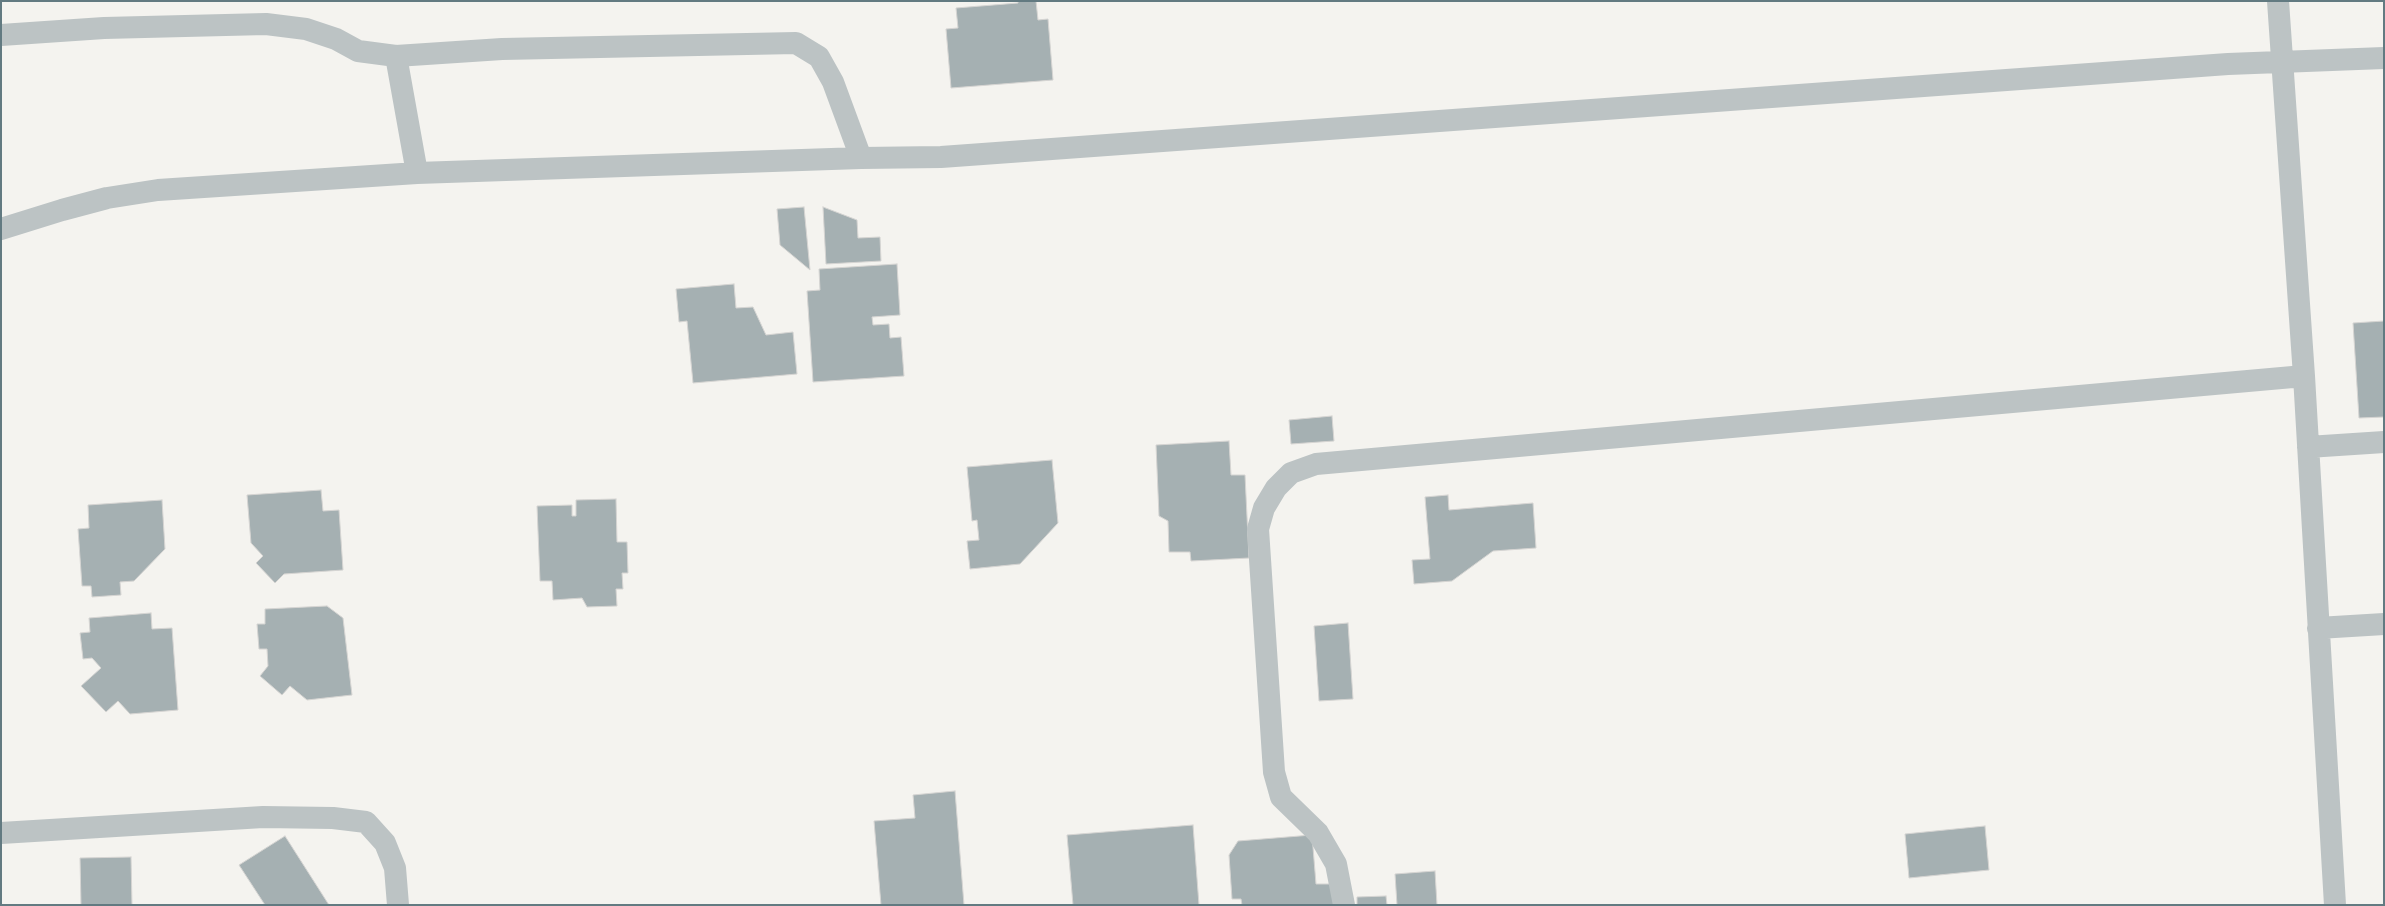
<!DOCTYPE html>
<style>
body{margin:0}
#map{position:relative;width:2385px;height:906px;overflow:hidden;background:#f4f3ef;font-family:Cabin,sans-serif}
canvas{display:block}
.frame{position:absolute;inset:0;border:2px solid #627a81;pointer-events:none}
</style>
<div id="map">
<canvas width="2385" height="906"></canvas>
<div class="frame"></div>
</div>
<script>
const c = document.querySelector('canvas').getContext('2d');
c.lineJoin = 'round';
function paint(path, color) { c.fillStyle = color; c.fill(path, 'evenodd'); }
const poly = rows => new Path2D(rows.map(r => 'M' + r).join(''));
function strokePath(path, color, width, dash) { c.strokeStyle = color; c.lineWidth = width; c.lineCap = dash ? 'butt' : 'round'; c.setLineDash(dash || []); c.stroke(path); }
const building = poly([
 [1018,1,1036,1,1038,20,1048,19,1053,80,951,88,946,29,958,28,956,8,1018,3,1018,1],
 [804,207,810,270,780,245,777,209,804,207],
 [823,207,857,220,858,238,880,237,881,261,826,264,823,207],
 [897,264,900,315,872,317,873,325,889,324,890,338,901,337,904,376,813,382,807,291,820,290,819,269,897,264],
 [734,284,736,308,753,307,766,335,793,332,797,374,693,383,687,321,679,322,676,289,734,284],
 [2384,321,2384,417,2359,418,2353,323,2384,321],
 [1332,416,1334,441,1291,444,1289,420,1332,416],
 [1229,441,1231,475,1245,475,1249,558,1191,561,1190,552,1169,552,1168,521,1159,516,1156,445,1229,441],
 [1052,460,1058,523,1020,564,970,569,967,541,979,540,977,520,972,521,967,467,1052,460],
 [321,490,323,511,339,510,343,570,284,574,275,583,256,563,263,556,251,543,247,495,321,490],
 [1448,495,1449,510,1533,503,1536,548,1493,551,1452,581,1414,584,1412,560,1430,559,1425,497,1448,495],
 [616,499,617,542,627,542,628,573,622,573,623,589,616,589,617,606,587,607,582,598,553,600,552,581,540,581,537,506,572,505,572,516,576,516,576,500,616,499],
 [162,500,165,549,134,581,120,582,121,595,92,597,91,586,82,586,78,529,89,528,88,505,162,500],
 [327,606,343,618,352,695,307,700,290,686,282,695,260,676,268,666,267,649,259,649,257,624,265,624,265,609,327,606],
 [151,613,152,629,172,628,178,710,130,714,118,701,106,712,81,686,101,668,92,658,83,659,80,633,90,632,89,618,151,613],
 [1348,623,1353,699,1319,701,1314,626,1348,623],
 [955,791,964,905,881,905,874,821,915,818,913,795,955,791],
 [1193,825,1199,905,1073,905,1067,835,1193,825],
 [1985,826,1989,870,1909,878,1905,834,1985,826],
 [1312,835,1316,884,1335,884,1336,905,1242,905,1241,899,1232,899,1229,855,1238,841,1312,835],
 [285,836,329,905,332,905,265,905,239,865,285,836],
 [131,857,132,905,81,905,80,858,131,857],
 [1435,871,1437,905,1397,905,1395,874,1435,871],
 [1386,896,1387,905,1357,905,1357,897,1386,896]
]);
const street = poly([
 [2278,1,2304,376,2335,905],
 [1,35,104,28,266,24,306,29,336,39,358,51,396,56,502,49,796,43,819,57,833,82,861,158,941,157,2228,64,2384,58],
 [396,56,417,173],
 [1,229,62,210,107,198,158,190,417,173,861,158],
 [2308,447,2384,442],
 [2318,628,2384,624],
 [1,833,263,817,333,818,366,822,385,843,395,868,398,905],
 [1344,905,1336,864,1318,833,1281,797,1274,772,1258,529,1264,508,1276,488,1291,473,1316,464,2304,376]
]);
paint(building, '#a5b0b2');
strokePath(building, '#d5d4d2', 1);
strokePath(street, '#bcc3c4', 22);
</script>
